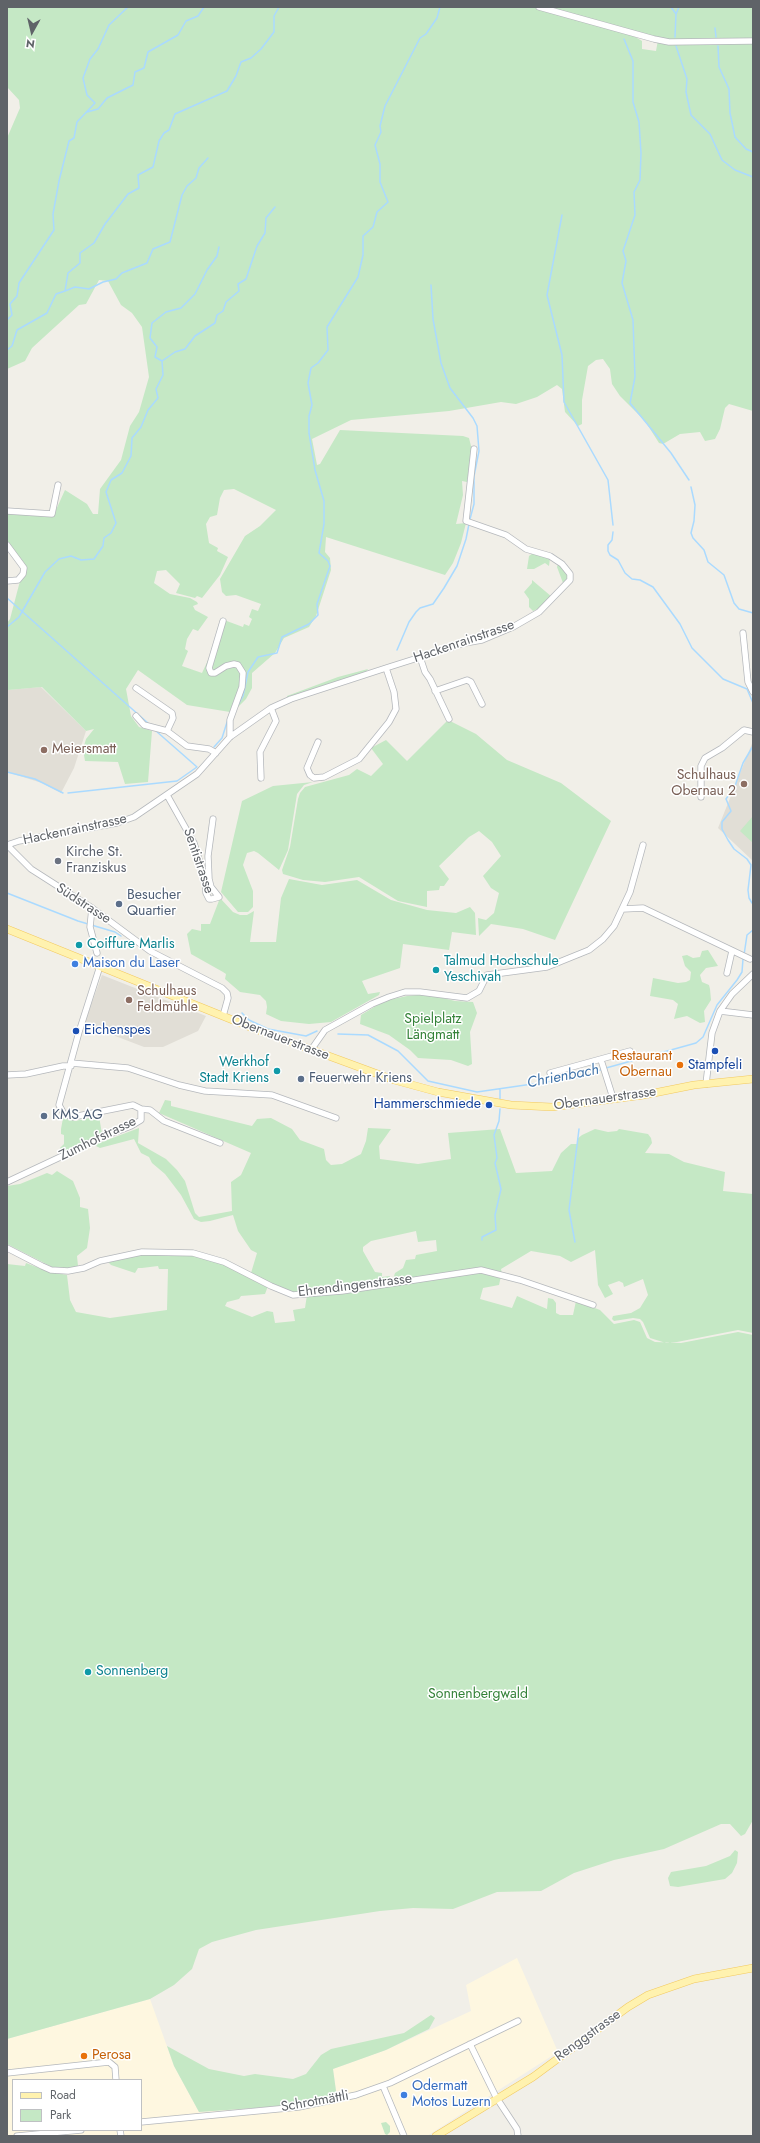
<!DOCTYPE html>
<meta charset="utf-8">
<style>
body{margin:0}
#map{position:relative;width:760px;height:2143px;overflow:hidden;background:#f1efe8;font-family:Jost,sans-serif}
canvas{display:block}
.frame{position:absolute;inset:0;border:8px solid #5f6368;pointer-events:none}
.legend{position:absolute;left:12px;top:2079px;width:130px;height:52px;box-sizing:border-box;background:#fff;border:1px solid #bfc1c3;margin:0;padding:5px 7px;list-style:none;font-size:12px;color:#5f6368}
.legend li{display:flex;align-items:center;gap:8px;height:20px}
.legend b{width:20px;border:1px solid #bfc1c3}
.north{position:absolute;left:12px;top:12px;width:40px;height:40px;-webkit-text-stroke:3px #fff;paint-order:stroke;rotate:188deg;font-size:11px;font-weight:700;line-height:16px;text-align:center;color:#5f6368}
.north::after{content:'';display:block;margin:auto;width:14px;height:18px;background:#5f6368;clip-path:polygon(50% 0,100% 100%,50% 72%,0 100%)}
</style>
<div id="map">
<canvas width="760" height="2143"></canvas>
<div class="frame"></div>
<ul class="legend">
<li><b style="height:5px;background:#fff2af"></b>Road</li>
<li><b style="height:11px;background:#c5e8c5"></b>Park</li>
</ul>
<div class="north">N</div>
</div>
<script>
const c = document.querySelector('canvas').getContext('2d');
c.lineJoin = 'round';
function paint(path, color) { c.fillStyle = color; c.fill(path, 'evenodd'); }
const poly = rows => new Path2D(rows.map(r => 'M' + r).join(''));
function strokePath(path, color, width, dash) { c.strokeStyle = color; c.lineWidth = width; c.lineCap = dash ? 'butt' : 'round'; c.setLineDash(dash || []); c.stroke(path); }
function label(font, color, halo, rows, align = 'center') {
  c.font = font + ' Jost,sans-serif'; c.lineWidth = 3; c.setLineDash([]); c.textBaseline = 'middle'; c.strokeStyle = halo; c.fillStyle = color; for (const [text, x, y, turn = 0] of rows) {
    c.save(); c.translate(x, y); c.rotate((+turn || 0) * Math.PI / 180); c.textAlign = isNaN(turn) ? turn : align; if (halo) c.strokeText(text, 0, 0); c.fillText(text, 0, 0); c.restore();
  }
}
const commercial = poly([
 [517,1958,558,2052,427,2136,7,2136,7,2039,150,1999,174,2066,199,2112,283,2106,337,2098,333,2069,386,2050,471,2011,466,1985],
 [13,2080,141,2080,141,2130,13,2130]
]);
const education = poly([
 [41,687,86,731,74,768,61,793,42,783,7,772,7,690],
 [753,741,753,861,718,828],
 [102,975,206,1016,198,1031,163,1047,144,1047,84,1024]
]);
const green = poly([
 [7,7,534,7,629,33,642,41,642,49,656,51,658,40,543,7,753,7,753,411,729,404,725,408,720,429,715,439,705,441,700,432,680,434,663,444,659,443,645,421,620,396,612,384,610,369,603,359,596,360,588,366,582,400,582,424,578,426,565,412,562,389,557,385,537,397,516,404,501,402,449,411,351,420,312,439,317,465,320,464,340,430,463,436,469,438,472,450,467,482,462,481,463,495,456,524,466,523,461,543,453,563,445,575,326,537,325,552,330,558,331,570,316,616,309,627,284,638,275,653,252,673,252,688,246,699,233,712,242,689,244,675,242,669,236,663,231,663,219,671,213,672,210,669,211,662,222,633,224,620,243,627,244,624,249,626,252,619,249,617,252,609,258,611,261,604,236,595,226,596,222,592,220,579,245,536,260,526,276,510,234,489,224,490,220,498,217,515,210,517,206,524,209,543,218,548,217,551,228,557,220,575,202,598,197,596,195,598,176,593,180,584,166,570,157,571,154,583,170,594,190,598,197,602,198,604,193,606,195,610,208,617,198,631,193,629,187,639,185,649,188,651,182,666,202,673,209,658,208,669,214,675,218,674,227,667,236,666,241,674,240,688,230,712,187,705,138,670,126,689,131,716,139,727,152,731,148,782,125,784,118,762,85,761,83,749,86,739,94,729,86,731,42,687,8,690,7,689,7,623,10,619,20,581,26,572,20,558,7,543,7,512,52,516,55,512,65,490,87,504,93,514,98,514,100,489,121,460,130,426,139,412,149,377,142,327,132,313,121,305,108,281,99,280,86,304,79,305,32,348,25,361,7,369,7,138,20,108,19,100,7,87],
 [533,553,550,558,549,566,545,563,534,569,527,569,529,556],
 [558,564,561,565,567,574,568,580,563,583,557,567],
 [532,580,552,597,542,607,533,611,529,607,529,599,524,592,532,583],
 [368,669,366,672,287,699,287,696,338,677],
 [448,720,476,734,507,760,561,783,611,821,555,940,523,929,491,924,479,936,478,918,486,920,494,913,499,893,491,888,483,876,501,856,492,842,479,831,469,837,439,866,449,879,444,886,440,886,439,890,427,891,427,907,398,901,359,877,325,882,303,880,283,874,282,870,290,847,298,799,300,793,305,787,349,775,357,769,371,776,383,764,371,748,386,740,407,761],
 [313,782,304,785,297,794,288,850,279,870,258,853,254,851,247,853,243,865,253,891,253,907,248,912,238,912,221,892,242,801,273,786],
 [753,816,753,843,740,831],
 [289,879,322,885,357,880,391,900,427,910,456,913,470,907,475,913,476,935,452,932,449,950,403,944,400,968,362,981,368,994,380,992,379,995,331,1022,309,1024,281,1021,266,1014,267,1007,266,1001,260,995,240,992,225,979,226,974,223,972,191,954,187,934,192,929,201,931,201,924,210,924,220,898,233,912,240,915,247,915,254,911,250,942,276,942,281,898],
 [708,950,718,966,706,968,700,975,702,982,709,985,710,989,711,1000,704,1011,705,1022,700,1023,687,1016,674,1019,678,1004,673,1000,650,996,653,978,678,983,686,982,690,980,691,972,685,966,682,956,687,955,693,958,700,957,702,951],
 [427,994,455,1001,473,1002,477,1013,470,1032,472,1064,468,1066,451,1060,418,1058,410,1050,389,1035,360,1024,361,1015,384,1001,407,996],
 [165,1100,171,1101,171,1106,252,1126,257,1119,271,1118,292,1129,300,1140,324,1149,326,1160,331,1165,342,1164,361,1154,366,1141,368,1128,391,1129,379,1146,380,1159,418,1164,451,1159,448,1133,500,1129,516,1173,552,1171,561,1153,571,1144,577,1144,577,1139,582,1135,595,1129,608,1132,617,1131,619,1129,648,1134,651,1138,652,1143,645,1153,669,1154,684,1162,725,1172,723,1191,753,1194,753,1333,738,1330,677,1342,666,1343,650,1338,643,1322,640,1319,633,1318,614,1321,612,1319,613,1316,631,1313,640,1308,648,1295,643,1279,624,1287,623,1283,619,1281,608,1285,613,1294,605,1298,598,1285,595,1250,571,1262,560,1256,531,1251,501,1269,502,1274,491,1271,395,1281,393,1279,395,1273,403,1268,406,1260,415,1259,416,1255,437,1251,436,1240,418,1242,416,1231,371,1241,363,1247,363,1251,375,1272,382,1273,382,1277,390,1276,387,1282,361,1287,290,1293,251,1273,257,1253,251,1250,238,1231,233,1215,210,1221,201,1222,194,1219,181,1195,165,1174,152,1163,149,1157,141,1153,134,1139,100,1148,94,1145,139,1128,138,1143,166,1159,177,1170,185,1181,195,1213,199,1217,232,1211,231,1182,241,1175,251,1153,159,1113],
 [99,1116,102,1134,60,1154,60,1148,64,1144,64,1135,61,1134,61,1129,63,1118,75,1121],
 [57,1171,73,1181,80,1198,80,1207,88,1209,90,1228,87,1248,77,1256,78,1266,71,1268,54,1268,7,1244,7,1186,20,1184,47,1173,52,1175],
 [144,1254,188,1254,214,1259,268,1286,265,1294,241,1296,239,1299,227,1302,225,1306,252,1317,267,1311,273,1312,275,1323,295,1321,293,1310,305,1308,307,1295,478,1272,501,1276,499,1285,483,1288,480,1299,512,1308,517,1296,547,1309,548,1298,553,1299,556,1303,556,1313,560,1315,573,1315,576,1301,600,1310,614,1324,634,1320,640,1322,647,1338,655,1342,681,1343,738,1332,753,1335,753,1820,745,1834,741,1836,730,1824,721,1824,664,1849,614,1860,574,1873,541,1891,497,1892,453,1909,413,1908,380,1911,256,1930,212,1942,199,1949,192,1969,174,1985,150,1999,7,2039,7,1264,25,1266,26,1263,50,1272,67,1275,70,1300,76,1312,110,1318,167,1310,168,1269,159,1269,158,1266,142,1268,138,1268,135,1273,111,1265,109,1263,110,1261],
 [735,1850,738,1852,737,1863,732,1873,725,1879,678,1887,670,1886,668,1878,671,1872,706,1866,730,1856],
 [431,2015,435,2018,429,2029,386,2050,333,2069,337,2098,283,2106,199,2112,174,2066,167,2046,209,2069,244,2076,255,2074,293,2079,306,2074,321,2055,331,2049,404,2033],
 [386,2122,390,2126,390,2132,387,2135,385,2134,381,2123]
]);
const stream = poly([
 [671,7,676,14],
 [715,28,716,37],
 [675,37,676,14,679,7],
 [624,39,633,61,633,102,639,122,641,153,640,180,634,192,635,215,623,251,626,261,622,283,633,320,635,377,630,403,671,453,689,480],
 [676,46,687,79,686,92,691,115,710,134,722,160,735,170,753,177],
 [718,46,719,67,729,89,730,113,735,137,746,149,753,152],
 [87,112,98,109,107,98,133,85,135,72,144,68,148,52,178,35,186,21,198,16,204,7],
 [562,215,547,295,562,355,564,402,608,480,613,525],
 [431,285,433,319,441,363,450,388,473,418,477,426,479,451,474,476,474,504,470,519],
 [65,291,75,287,89,289,103,282,116,279,122,273,147,263,153,249,170,242,182,195,187,186,196,178,199,168,208,158],
 [7,320,12,315,10,304,17,296,19,283,54,230,53,214,59,181,69,141,74,138,77,122,95,103,87,95,83,78,90,59,98,49,109,25,128,7],
 [7,350,12,346,17,330,47,313,56,294,65,291,68,273,80,263,80,253,94,243,105,224,128,194,139,188,138,175,153,167,159,141,164,133,169,130,175,114,227,91,236,76,241,62,251,58,261,49,274,32,274,16,279,7],
 [162,361,175,352,185,349,195,336,215,323,217,315,223,311,226,302,239,291,238,284,246,279,257,246,265,233,266,218,275,207],
 [162,361,155,357,157,347,150,338,152,323,166,312,181,308,195,294,207,270,217,256,219,247],
 [691,487,695,505,694,521,691,533,693,538,704,550,708,562,724,575,734,603,739,609,753,613],
 [613,532,612,540,608,545,608,551,610,555,618,560,625,573,632,579,640,580,653,587,680,624,692,648,723,679,747,689,753,703],
 [7,598,149,724],
 [7,627,19,617,45,572,59,559,71,556,81,560,94,559,103,546,104,538,111,533,116,523,106,492,111,480,122,473,131,456,132,438,141,427,148,410,158,398,156,389,163,375,162,361],
 [397,650,409,622,416,612,420,608,433,604,444,588,457,566,466,539,469,524],
 [238,705,243,696,248,672,258,657,277,653,282,637,309,624,318,615,317,604,330,566,328,561,319,553,324,524,324,501,315,470,309,433,309,416,312,405,308,383,311,368,318,363,328,350,327,327,358,277,363,255,363,236,373,227,377,212,388,202,380,182,380,164,375,145,381,132,380,126,385,106,420,38,426,34,437,18,440,7],
 [214,747,222,738,229,716],
 [7,772,35,779,63,793],
 [68,793,177,781,197,767,156,731],
 [7,893,78,921,115,932,121,936],
 [752,903,749,898,748,890,751,865,747,859,734,849,728,840,722,829,722,822,731,811,726,799,735,786,743,763,753,746,753,734],
 [744,955,747,935,753,930],
 [242,1013,249,1020,268,1029,306,1036,317,1031],
 [338,1034,368,1035,398,1051,428,1081,477,1092,581,1077,603,1069],
 [606,1068,696,1043,703,1037,717,1005,737,980,742,972,743,959],
 [500,1089,500,1099],
 [482,1240,482,1237,496,1230,495,1215,501,1189,495,1163,497,1158,494,1135,499,1121,500,1109],
 [575,1242,569,1210,579,1129]
]);
const minor = poly([
 [539,7,654,39,669,42,753,41],
 [7,511,52,514,58,485],
 [7,545,24,568,23,574,18,580,7,581],
 [223,621,209,668,211,673,215,673,226,666,234,664,238,665,243,673,242,687,230,720,230,737],
 [743,633,748,682,753,692],
 [420,657,425,672,430,679,449,719],
 [136,688,172,713,173,718,167,731,144,725,136,716],
 [435,691,467,680,471,682,482,704],
 [167,731,187,746,209,749,216,753],
 [318,742,307,768,310,775,314,778,324,777,359,759,389,722,396,709,394,692,386,668],
 [261,778,260,752,276,721,271,708],
 [167,795,194,843,205,879,206,893,209,899,212,899,219,897,211,887,209,879,208,856,213,819],
 [701,797,701,766,705,758,722,748,744,730,753,732],
 [7,845,19,841,117,823,134,817,197,774,230,737,271,708,291,699,386,668,465,643,482,640,513,627,539,612,570,580,570,574,562,564,550,556,526,549,506,535,466,521,474,449],
 [7,845,31,869,92,908,150,951,222,988,227,993,228,998,223,1016],
 [92,908,90,927,97,953],
 [623,909,643,908,750,959],
 [727,973,732,951],
 [720,1011,753,1015],
 [311,1050,325,1030,372,1004,389,997,405,992,420,992,467,998,479,991,487,975,547,967,589,950,603,939,614,926,630,892,643,845],
 [601,1060,613,1098],
 [71,1063,128,1068,179,1085,205,1091,272,1095,336,1118],
 [550,1073,630,1051],
 [7,1075,26,1074,63,1066,71,1066],
 [706,1084,712,1033,720,1011,732,994,753,974],
 [141,1109,150,1110,164,1121,220,1143],
 [7,1182,105,1136,131,1126,141,1120,141,1109,133,1105,73,1117,64,1114,59,1105,79,1032,100,966],
 [7,1248,42,1266,51,1270,68,1271,84,1268,100,1261,142,1252,193,1253,224,1262,271,1286,293,1295,342,1291,481,1270,520,1280,593,1305],
 [470,2044,496,2097,517,2129,518,2136],
 [7,2073,109,2062,115,2067,116,2080],
 [383,2086,404,2136],
 [141,2122,299,2107,356,2095,390,2083,518,2021],
 [120,2130,121,2136],
 [17,2136,81,2130]
]);
const major = poly([
 [7,929,250,1027,394,1080,438,1092,511,1105,552,1107,644,1095,694,1085,753,1079],
 [436,2136,533,2077,628,2007,648,1995,694,1979,753,1968]
]);
const markers = [
 [44,750,4,"#8d6e63"],
 [744,784,4,"#8d6e63"],
 [58,861,4,"#6b7280"],
 [119,904,4,"#5c6f8a"],
 [79,945,4,"#0f9aa8"],
 [75,964,4,"#3f7fe0"],
 [436,970,4,"#0f9aa8"],
 [129,1000,4,"#8d6e63"],
 [76,1031,4,"#1a4fb4"],
 [715,1051,4,"#1a4fb4"],
 [680,1065,4,"#e8710a"],
 [277,1071,4,"#0f9aa8"],
 [301,1079,4,"#5c6f8a"],
 [489,1105,4,"#1a4fb4"],
 [44,1116,4,"#5c6f8a"],
 [88,1672,4,"#0f9aa8"],
 [84,2056,4,"#e8710a"],
 [404,2095,4,"#3f7fe0"]
];
const streetNames = [
 ["Hackenrainstrasse",464,642,-19],
 ["Hackenrainstrasse",75,830,-12],
 ["Sentistrasse",198,861,71],
 ["Südstrasse",83,904,33],
 ["Obernauerstrasse",280,1038,21],
 ["Obernauerstrasse",605,1099,-8],
 ["Zumhofstrasse",98,1139,-26],
 ["Ehrendingenstrasse",355,1286,-7],
 ["Renggstrasse",588,2036,-36],
 ["Schrotmättli",315,2102,-10]
];
const educationNames = [
 ["Meiersmatt",52,750],
 ["Schulhaus",736,776,"right"],
 ["Obernau 2",736,792,"right"],
 ["Schulhaus",137,992],
 ["Feldmühle",137,1008]
];
const worshipNames = [
 ["Kirche St.",66,853],
 ["Franziskus",66,869]
];
const serviceNames = [
 ["Besucher",127,896],
 ["Quartier",127,912],
 ["Feuerwehr Kriens",309,1079],
 ["KMS AG",52,1116]
];
const cultureNames = [
 ["Coiffure Marlis",87,945],
 ["Talmud Hochschule",444,962],
 ["Yeschivah",444,978],
 ["Werkhof",269,1063,"right"],
 ["Stadt Kriens",269,1079,"right"],
 ["Sonnenberg",96,1672]
];
const shopNames = [
 ["Maison du Laser",83,964],
 ["Odermatt",412,2087],
 ["Motos Luzern",412,2103]
];
const parkNames = [
 ["Spielplatz",433,1020],
 ["Längmatt",433,1036],
 ["Sonnenbergwald",478,1695]
];
const transitNames = [
 ["Eichenspes",84,1031],
 ["Stampfeli",715,1066,"center"],
 ["Hammerschmiede",481,1105,"right"]
];
const foodNames = [
 ["Restaurant",672,1057],
 ["Obernau",672,1073],
 ["Perosa",92,2056,"left"]
];
const waterNames = [
 ["Chrienbach",563,1077,-11]
];
paint(commercial, '#fef7e0');
paint(education, '#e1ded6');
paint(green, '#c5e8c5');
strokePath(stream, '#aadaff', 1.5);
strokePath(minor, '#b5b8bc', 7);
strokePath(major, '#f2c960', 8);
strokePath(minor, '#fff', 5.5);
strokePath(major, '#fff2af', 7);
for (const [x, y, r, color] of markers) { const dot = new Path2D(); dot.arc(x, y, r, 0, 2 * Math.PI); c.fillStyle = color; c.fill(dot); strokePath(dot, '#fff', 1.5); }
label('14px', '#5f6368', '#fff', streetNames);
label('14px', '#785e54', '#fff', educationNames, 'left');
label('14px', '#5b616d', '#fff', worshipNames, 'left');
label('14px', '#4e5e75', '#fff', serviceNames, 'left');
label('14px', '#0d838f', '#fff', cultureNames, 'left');
label('14px', '#366cbe', '#fff', shopNames, 'left');
label('14px', '#348238', '#fff', parkNames);
label('14px', '#164399', '#fff', transitNames, 'left');
label('14px', '#c56008', '#fff', foodNames, 'right');
label('italic 15px', '#4174aa', '#fff', waterNames);
</script>
